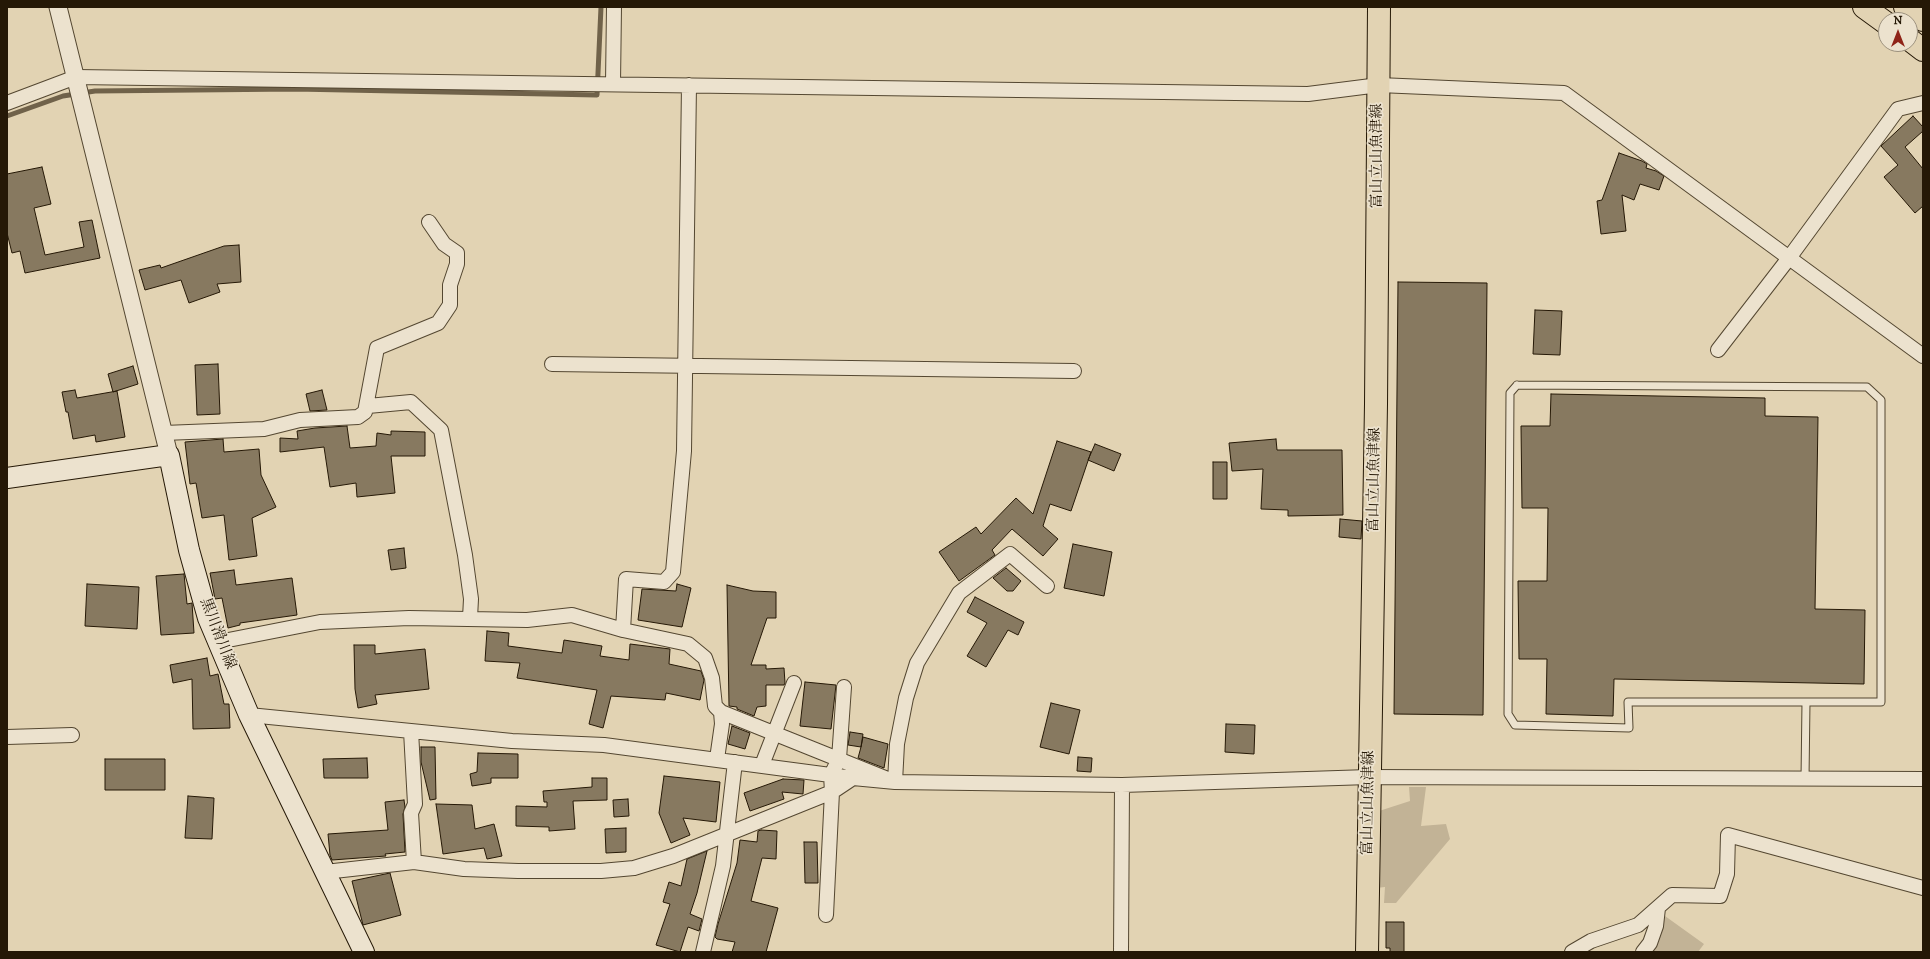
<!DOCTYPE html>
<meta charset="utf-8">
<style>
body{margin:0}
#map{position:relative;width:1930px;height:959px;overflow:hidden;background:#e2d3b3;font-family:"IM FELL DW Pica",serif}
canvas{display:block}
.frame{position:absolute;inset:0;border:8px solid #251806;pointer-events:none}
.north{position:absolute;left:1878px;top:12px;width:40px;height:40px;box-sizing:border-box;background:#ece2ce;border:1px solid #9c917e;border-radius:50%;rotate:0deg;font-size:11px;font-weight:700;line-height:16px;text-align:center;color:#251806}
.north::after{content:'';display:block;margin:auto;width:14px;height:18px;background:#8f2418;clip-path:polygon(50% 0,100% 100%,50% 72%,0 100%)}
</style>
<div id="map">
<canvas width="1930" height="959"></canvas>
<div class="frame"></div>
<div class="north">N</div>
</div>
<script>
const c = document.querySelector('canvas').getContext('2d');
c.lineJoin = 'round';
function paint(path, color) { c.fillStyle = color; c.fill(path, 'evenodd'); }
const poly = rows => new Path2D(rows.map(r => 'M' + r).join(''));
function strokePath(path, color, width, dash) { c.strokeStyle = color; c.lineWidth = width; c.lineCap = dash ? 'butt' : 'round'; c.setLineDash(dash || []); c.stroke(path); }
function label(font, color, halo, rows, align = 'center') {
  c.font = font + ' "IM FELL DW Pica","Noto Serif JP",serif'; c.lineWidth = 3.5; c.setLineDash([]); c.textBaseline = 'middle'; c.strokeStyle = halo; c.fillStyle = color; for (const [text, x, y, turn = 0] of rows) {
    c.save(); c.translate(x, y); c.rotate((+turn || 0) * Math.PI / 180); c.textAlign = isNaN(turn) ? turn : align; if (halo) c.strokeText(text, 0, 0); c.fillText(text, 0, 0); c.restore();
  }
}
const green = poly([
 [1409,787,1426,787,1421,826,1446,824,1450,839,1396,903,1384,903,1385,887,1376,888,1376,812,1410,801],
 [1665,916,1704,944,1698,952,1651,952,1661,935]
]);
const stream = poly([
 [7,116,63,96,95,91,295,89,597,95,601,7]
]);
const building = poly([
 [1913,116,1923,127,1923,131,1905,147,1923,169,1923,206,1915,213,1884,177,1898,165,1881,146,1913,116],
 [1619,153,1642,161,1647,164,1646,168,1656,171,1664,176,1659,190,1640,184,1634,200,1622,195,1626,231,1601,234,1597,201,1602,200,1619,153],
 [42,167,51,204,34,208,45,255,84,247,79,222,92,220,100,258,25,273,20,251,12,253,7,233,7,174,42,167],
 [239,245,241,282,217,284,220,292,189,303,181,280,145,290,139,270,160,265,161,268,224,246,239,245],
 [1398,282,1487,283,1483,715,1394,714,1398,282],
 [1535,310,1562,311,1560,355,1533,354,1535,310],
 [218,364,220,414,197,415,195,365,218,364],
 [133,366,138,384,113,392,108,374,133,366],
 [75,390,77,398,117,391,125,437,96,442,95,435,73,439,68,412,66,412,62,392,75,390],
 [322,390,327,410,310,411,306,394,322,390],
 [1551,394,1765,398,1765,416,1818,417,1815,609,1865,610,1864,684,1614,679,1613,716,1546,714,1547,659,1519,659,1518,581,1547,581,1548,508,1522,508,1521,426,1550,426,1551,394],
 [347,426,350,448,376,446,377,433,391,435,391,431,425,432,425,456,391,456,395,493,357,497,356,483,330,487,324,447,280,452,280,438,298,439,297,431,315,428,347,426],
 [223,439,224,452,259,449,261,475,276,507,252,518,257,556,229,560,224,515,202,518,196,483,190,484,185,442,223,439],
 [1276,439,1277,450,1342,450,1343,515,1288,516,1288,510,1261,509,1263,469,1232,471,1229,443,1276,439],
 [1057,441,1091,452,1071,511,1050,504,1043,526,1058,539,1043,556,1012,529,992,550,995,555,959,581,939,552,976,527,981,534,1016,498,1033,514,1057,441],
 [1095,444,1121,454,1114,471,1088,460,1095,444],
 [1213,462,1227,462,1227,499,1213,499,1213,462],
 [1340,519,1362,521,1361,539,1339,537,1340,519],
 [1073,544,1112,552,1104,596,1064,588,1073,544],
 [404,548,406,568,391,570,388,550,404,548],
 [1006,568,1021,581,1013,591,1007,591,993,578,1006,568],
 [234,570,236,585,292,578,297,615,240,623,240,625,228,628,222,598,215,599,210,573,234,570],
 [184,574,187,604,192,603,194,633,161,635,156,576,184,574],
 [87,584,139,587,137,629,85,626,87,584],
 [677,584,691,588,682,627,638,620,642,589,676,591,677,584],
 [727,585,753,591,776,592,776,618,767,618,751,665,766,665,766,669,784,668,785,683,784,685,766,685,766,706,757,707,754,716,737,709,737,707,729,706,727,585],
 [975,597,1024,622,1018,635,1008,630,986,667,967,656,987,623,967,612,975,597],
 [487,631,509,633,508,646,562,653,564,640,602,646,600,656,629,660,630,644,670,649,669,664,701,671,704,680,700,700,666,693,665,700,611,696,603,728,589,724,597,690,517,678,520,663,485,661,487,631],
 [354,645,375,645,375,654,425,649,429,689,375,695,377,704,358,708,355,689,354,645],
 [207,658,210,676,218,674,224,704,229,704,230,728,193,729,192,679,173,683,170,665,207,658],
 [805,682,836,685,831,729,800,726,805,682],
 [1051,703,1080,710,1069,754,1040,747,1051,703],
 [1226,724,1255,725,1254,754,1225,752,1226,724],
 [732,726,750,733,745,749,728,744,732,726],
 [850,732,863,734,861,747,863,737,888,744,884,768,858,758,861,747,848,745,850,732],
 [421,747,435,747,436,799,430,800,421,762,421,747],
 [478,753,518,754,518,778,491,778,491,783,472,786,470,774,477,772,478,753],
 [1078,757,1092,758,1091,772,1077,771,1078,757],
 [367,758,368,778,324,778,323,759,367,758],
 [105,759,165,759,165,790,105,790,105,759],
 [664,776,720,782,716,822,683,818,690,835,671,843,659,813,664,776],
 [592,778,607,778,607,800,573,801,575,829,549,831,549,827,516,826,516,806,547,807,547,802,544,802,543,791,592,787,592,778],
 [783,779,804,780,803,794,782,792,784,799,750,811,744,793,783,779],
 [188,796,214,798,212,839,185,838,188,796],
 [628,799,629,816,614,817,613,800,628,799],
 [404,800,405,807,403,814,405,852,385,854,386,856,332,860,330,855,328,834,388,830,385,802,404,800],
 [436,804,472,805,475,829,494,824,502,856,487,859,484,848,443,854,436,804],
 [626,828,626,852,606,853,605,829,626,828],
 [761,830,777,831,776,859,762,858,751,901,778,908,766,952,732,952,735,942,717,939,715,937,718,924,737,863,740,840,757,842,758,831,761,830],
 [804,842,817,842,818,883,805,883,804,842],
 [707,851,697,893,690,914,702,919,699,931,688,927,680,952,656,945,670,904,663,902,669,882,681,886,687,859,707,851],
 [390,873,401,915,363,925,352,881,390,873],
 [1386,922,1404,922,1404,952,1390,952,1390,948,1386,948,1386,922]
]);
const service = poly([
 [1517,385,1867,387,1881,400,1881,702,1628,702,1629,728,1515,725,1508,714,1510,393,1517,385],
 [1805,779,1806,702]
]);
const minor = poly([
 [613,83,614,7],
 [689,85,684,451,673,572,664,582,626,579,623,630,688,644,705,658,712,678,715,706,721,712,722,724,717,759],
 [7,103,76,77,1308,94,1379,85,1564,93,1923,356],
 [1718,350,1789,258,1898,109,1923,103],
 [552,364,1074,371],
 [368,406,411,402,441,430,465,555,471,599,470,618],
 [164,433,264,429,300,420,358,417,365,412,377,348,438,323,450,305,450,285,457,264,457,253,444,244,429,222],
 [218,642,320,622,409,618,527,620,572,615,623,630],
 [721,712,895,782,897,744,906,698,917,663,959,593,1010,554,1047,586],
 [249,715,512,741,604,745,853,778,895,782,1122,785,1369,777,1923,779],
 [411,731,415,804,411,813,414,862,464,869,518,871,601,871,634,868,673,856,832,792,853,778],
 [7,737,72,735],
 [762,765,794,683],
 [325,872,414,862],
 [826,915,832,792,831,775,839,759,844,687],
 [703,952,723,866,735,762],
 [1121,952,1122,785],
 [1572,952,1591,941,1638,925,1672,895,1720,896,1727,874,1728,835,1923,888],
 [1643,952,1650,943,1656,926,1658,908]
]);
const tertiary = poly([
 [58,7,169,455]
]);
const secondary = poly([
 [7,478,169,455,189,550,208,618,249,715,364,952]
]);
const primary = poly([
 [1864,7,1886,23],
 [1905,7,1923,20],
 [1910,40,1923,50],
 [1367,952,1376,404,1379,7]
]);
const streetNames = [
 ["富山立山魚津線",1378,156,-90],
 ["富山立山魚津線",1375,480,-89],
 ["黒川滑川線",217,634,69],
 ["富山立山魚津線",1369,803,-89]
];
paint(green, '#c2b396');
strokePath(stream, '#70624a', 5);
paint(building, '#877960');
strokePath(building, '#251806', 1);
strokePath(service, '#544731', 9);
strokePath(minor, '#544731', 16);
strokePath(tertiary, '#544731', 19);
strokePath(secondary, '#251806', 22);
strokePath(primary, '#251806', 24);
strokePath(service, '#ece2ce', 7);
strokePath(minor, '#ece2ce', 14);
strokePath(tertiary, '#ece2ce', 17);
strokePath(secondary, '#ece2ce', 20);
strokePath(primary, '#e2d3b3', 22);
label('15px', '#251806', '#ece2ce', streetNames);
</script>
